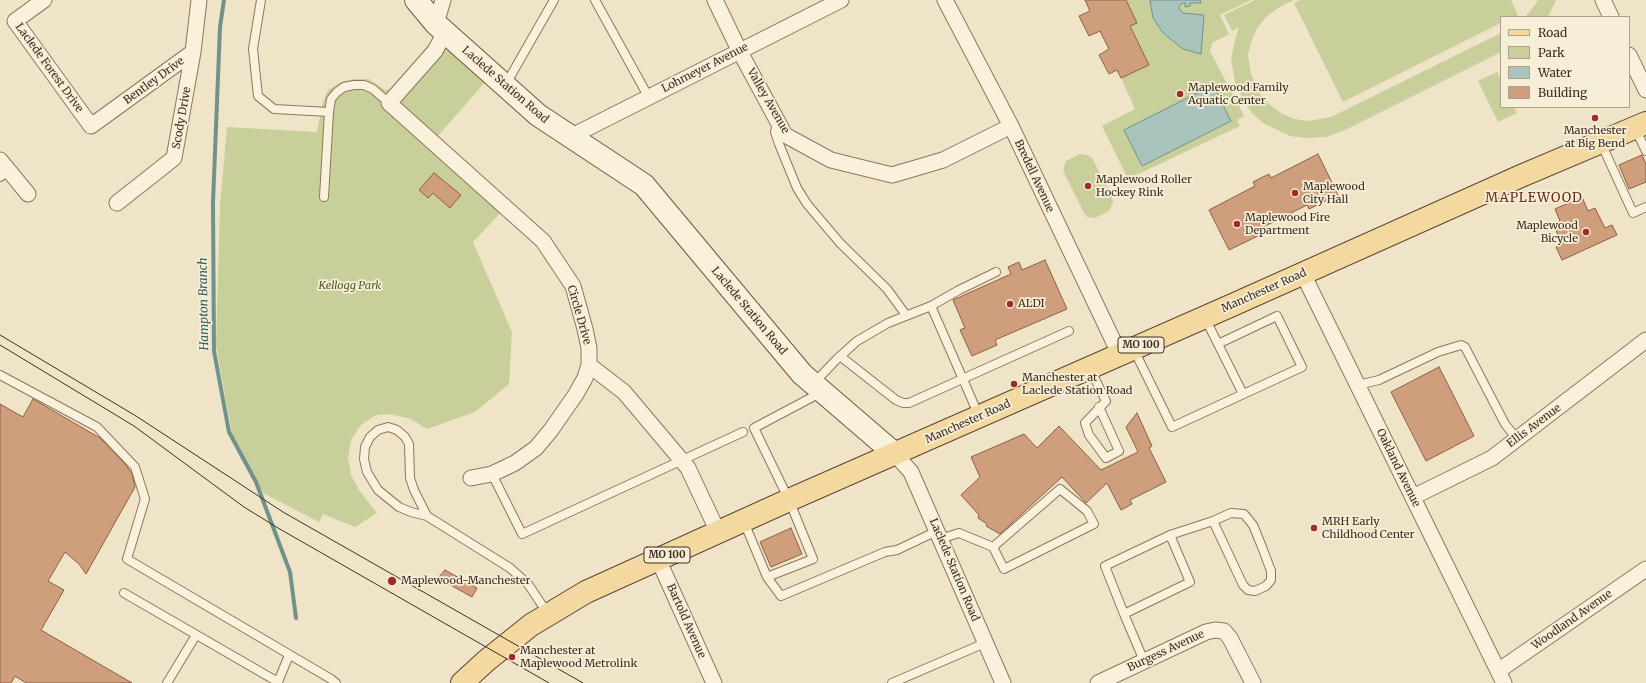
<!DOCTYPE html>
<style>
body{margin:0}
#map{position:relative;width:1646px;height:683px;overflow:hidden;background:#f0e4c8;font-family:Merriweather,serif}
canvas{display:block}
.legend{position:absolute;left:1500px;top:16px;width:130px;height:92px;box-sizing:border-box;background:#f7eed8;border:1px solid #ada18e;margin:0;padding:5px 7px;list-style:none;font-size:12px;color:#3d2e20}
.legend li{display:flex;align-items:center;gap:8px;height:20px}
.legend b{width:20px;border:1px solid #ada18e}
</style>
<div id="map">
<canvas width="1646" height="683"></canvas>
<ul class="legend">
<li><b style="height:5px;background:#f3d9a0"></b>Road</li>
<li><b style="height:11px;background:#c9cf9b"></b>Park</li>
<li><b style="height:11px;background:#a9c4bc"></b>Water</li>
<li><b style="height:11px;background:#cf9f7d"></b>Building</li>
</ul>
</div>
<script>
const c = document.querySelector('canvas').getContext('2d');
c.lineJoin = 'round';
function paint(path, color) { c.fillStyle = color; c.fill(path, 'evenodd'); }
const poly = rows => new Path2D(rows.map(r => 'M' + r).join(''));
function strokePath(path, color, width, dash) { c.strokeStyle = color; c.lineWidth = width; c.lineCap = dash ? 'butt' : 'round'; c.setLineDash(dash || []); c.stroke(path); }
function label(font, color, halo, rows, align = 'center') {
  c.font = font + ' Merriweather,serif'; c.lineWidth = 3.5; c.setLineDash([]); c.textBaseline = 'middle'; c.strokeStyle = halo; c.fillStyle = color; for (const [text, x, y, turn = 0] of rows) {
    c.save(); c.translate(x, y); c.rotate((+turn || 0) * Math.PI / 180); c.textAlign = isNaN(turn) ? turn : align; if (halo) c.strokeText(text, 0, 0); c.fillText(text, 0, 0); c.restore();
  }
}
const green = poly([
 [1126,0,1251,0,1220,15,1229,34,1212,43,1210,51,1244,116,1237,120,1240,126,1128,179,1102,126,1135,109,1121,78,1149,64,1130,26,1137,23],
 [1255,0,1294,0,1278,8,1267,16,1257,28,1252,40,1248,55,1251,74,1261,96,1269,104,1281,113,1294,119,1309,121,1331,117,1501,33,1501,52,1347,129,1326,137,1306,138,1290,136,1263,123,1252,113,1245,103,1235,83,1231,59,1235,40,1239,27,1232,31,1224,15],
 [1300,0,1511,0,1518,15,1514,17,1501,17,1501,23,1343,102,1294,3],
 [1538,0,1556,0,1548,17,1525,17,1535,5],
 [428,45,443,51,448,47,487,80,430,145,504,209,473,242,512,332,509,384,475,412,427,429,411,419,390,414,376,415,361,425,351,440,348,458,351,475,359,490,377,513,355,527,323,514,319,522,263,493,232,434,216,346,220,205,227,127,317,132,323,102,328,90,341,82,353,79,369,79,385,90,390,89],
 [1497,72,1501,79,1501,107,1514,107,1517,113,1498,122,1478,81],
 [1080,154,1087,155,1092,158,1112,196,1113,203,1109,211,1095,218,1087,217,1084,213,1063,171,1066,161]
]);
const water = poly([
 [1150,0,1200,0,1201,3,1190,3,1190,6,1185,7,1185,3,1183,3,1180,5,1179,8,1183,13,1204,15,1201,54,1183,49,1163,33,1153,18,1150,0],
 [1213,85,1231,121,1142,166,1124,130,1213,85]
]);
const stream = poly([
 [224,0,220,27,213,202,214,351,229,432,256,482,290,572,296,618]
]);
const building = poly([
 [1085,0,1126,0,1137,23,1130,26,1149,65,1121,78,1117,70,1109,74,1099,55,1109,49,1100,31,1089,36,1079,16,1090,11,1085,0],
 [1318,154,1338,195,1309,209,1307,205,1257,230,1260,235,1229,250,1209,210,1255,186,1253,182,1269,174,1271,178,1318,154],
 [1642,155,1646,164,1646,182,1629,189,1619,165,1642,155],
 [434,173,461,195,450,208,433,193,428,198,419,190,434,173],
 [1582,197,1588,211,1595,208,1605,228,1612,225,1617,235,1562,260,1556,247,1562,244,1553,224,1560,221,1555,209,1582,197],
 [1045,260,1067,309,995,340,997,345,972,356,960,330,965,328,953,300,1011,274,1008,267,1019,262,1022,270,1045,260],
 [1439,367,1474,436,1426,461,1391,392,1439,367],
 [33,399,100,438,125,464,132,474,135,487,86,574,79,564,65,552,48,581,64,590,41,630,132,683,26,683,15,676,11,683,0,683,0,404,23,417,33,399],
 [1137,413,1152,446,1149,448,1166,482,1130,500,1132,504,1121,510,1107,483,1086,503,1062,477,1000,534,986,526,987,524,978,518,979,515,961,495,980,477,971,457,1024,434,1037,448,1059,426,1101,470,1138,452,1126,427,1137,413],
 [791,528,802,554,771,567,760,542,791,528],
 [445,570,477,588,472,597,438,578,445,570]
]);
const lane = poly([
 [261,0,253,49,258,96,274,109,329,112],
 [595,0,648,96],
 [506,84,554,0],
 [777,122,775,132,779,144,797,188,807,204,840,243,887,289,906,315],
 [1635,128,1646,151],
 [1601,143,1633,213,1646,207],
 [0,177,9,171],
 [324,197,329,112,331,99,337,92,344,87,354,85,364,85,373,89,389,103],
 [931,306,959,290,996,272],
 [1218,344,1243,394],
 [1134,350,1172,427,1302,367,1277,316,1218,344,1205,318],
 [840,356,896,400,903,403,909,403,1069,331],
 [1090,369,1106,401,1085,423,1089,435,1106,458,1119,451,1099,407],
 [0,375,97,427,135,467,145,499,127,559,331,679,336,683],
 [814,383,836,360,857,341,888,323,931,306,979,416],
 [1358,385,1379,380,1438,352,1461,345,1465,347,1505,424,1517,439],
 [492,474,522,534,743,432],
 [427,516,414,490,410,478,409,444,405,437,397,430,388,427,378,430,370,437,365,447,364,459,367,472,378,490,399,507,411,512,427,516,510,568,528,584,548,614],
 [744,522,767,577,813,559,789,500,754,428,822,392],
 [940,539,959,533,993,547,1060,489,1087,511,1094,524,1004,569,993,547],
 [767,577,781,596,885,552,897,550,937,531],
 [124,593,278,682,289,655],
 [1124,614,1105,566,1170,535],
 [1144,661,1124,614,1190,582,1170,535,1213,521,1231,513,1244,514,1253,525,1262,547,1271,571,1271,580,1266,586,1255,591,1248,590,1243,585,1213,521],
 [167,683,196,635],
 [892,683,985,643]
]);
const street = poly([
 [44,0,15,21,91,126,193,52,199,0],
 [715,0,739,50,785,135,831,160,892,175,943,160,1011,126],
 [945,0,1011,126,1120,355],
 [1603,0,1611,17],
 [436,24,443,0],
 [445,32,435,51,389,103,543,241,573,286,585,329,589,348,589,365,585,378,576,394,551,430,536,448,515,463,492,474,471,478],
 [1629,55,1646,90],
 [570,137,841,0],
 [0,160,28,194],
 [117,203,174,158,193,52],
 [1303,274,1504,683],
 [589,365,624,392,688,468,718,532],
 [895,454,911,472,1003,683],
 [1413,497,1492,458,1646,340],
 [658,559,714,683],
 [1498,671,1646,569],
 [1098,683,1206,632,1215,630,1224,631,1230,638,1253,683]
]);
const secondary = poly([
 [416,0,436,24,538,115,644,185,802,374,895,454]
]);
const primary = poly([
 [462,683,486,661,531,625,586,592,789,500,1228,307,1521,176,1646,123]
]);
const tram = poly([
 [0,335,136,416,283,512,583,683],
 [0,345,134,426,244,507,278,528,549,683]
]);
const markers = [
 [1180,94,4,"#9e2a2b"],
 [1595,118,4,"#9e2a2b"],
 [1088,186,4,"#9e2a2b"],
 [1295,193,4,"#9e2a2b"],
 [1237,224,4,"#9e2a2b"],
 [1586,232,4,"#9e2a2b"],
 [1010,304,4,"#9e2a2b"],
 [1014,384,4,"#9e2a2b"],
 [1314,528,4,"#9e2a2b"],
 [392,581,5,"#9e2a2b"],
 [512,657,4,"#9e2a2b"]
];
const shields = [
 [1141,345,46],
 [667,555,46]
];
const shieldNames = [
 ["MO 100",1141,345],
 ["MO 100",667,555]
];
const streetNames = [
 ["Laclede Forest Drive",49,68,54],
 ["Lohmeyer Avenue",705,68,-27],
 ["Bentley Drive",154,81,-36],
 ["Laclede Station Road",505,85,41],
 ["Valley Avenue",768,101,60],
 ["Scody Drive",182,118,-80],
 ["Bredell Avenue",1034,176,65],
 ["Manchester Road",1264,291,-24],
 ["Laclede Station Road",749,311,50],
 ["Circle Drive",579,315,74],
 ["Manchester Road",968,422,-24],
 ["Ellis Avenue",1534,426,-37],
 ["Oakland Avenue",1398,468,64],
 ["Laclede Station Road",954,570,67],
 ["Woodland Avenue",1572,620,-35],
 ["Bartold Avenue",686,621,66],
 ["Burgess Avenue",1166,651,-25]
];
const poiNames = [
 ["Maplewood Family",1188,88],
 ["Aquatic Center",1188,101],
 ["Manchester",1595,131,"center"],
 ["at Big Bend",1595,144,"center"],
 ["Maplewood Roller",1096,180],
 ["Hockey Rink",1096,193],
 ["Maplewood",1303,187],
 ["City Hall",1303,200],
 ["Maplewood Fire",1245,218],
 ["Department",1245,231],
 ["Maplewood",1578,226,"right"],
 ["Bicycle",1578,239,"right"],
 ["ALDI",1018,304],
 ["Manchester at",1022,378],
 ["Laclede Station Road",1022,391],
 ["MRH Early",1322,522],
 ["Childhood Center",1322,535],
 ["Maplewood-Manchester",401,581],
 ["Manchester at",520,651],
 ["Maplewood Metrolink",520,664]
];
const parkNames = [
 ["Kellogg Park",350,286]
];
const waterNames = [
 ["Hampton Branch",204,304,-91]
];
const quarterNames = [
 ["MAPLEWOOD",1534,198]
];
paint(green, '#c9cf9b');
paint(water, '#a9c4bc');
strokePath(water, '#6f938a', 1);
strokePath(stream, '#6f938a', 4);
paint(building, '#cf9f7d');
strokePath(building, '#8d5f41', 1);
strokePath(lane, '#8d765c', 10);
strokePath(street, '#8d765c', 17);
strokePath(secondary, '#6f573f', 24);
strokePath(primary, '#5b4430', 24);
strokePath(lane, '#faf1dc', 8);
strokePath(street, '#faf1dc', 15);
strokePath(secondary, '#faf1dc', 22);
strokePath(primary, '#f3d9a0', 22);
strokePath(tram, '#3d2e20', 1);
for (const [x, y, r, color] of markers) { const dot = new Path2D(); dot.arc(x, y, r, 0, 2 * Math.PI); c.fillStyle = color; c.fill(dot); strokePath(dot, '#f7eed8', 1.5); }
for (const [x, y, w] of shields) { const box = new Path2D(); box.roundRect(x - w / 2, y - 8, w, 16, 3); c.fillStyle = '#f7eed8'; c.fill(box); strokePath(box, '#3d2e20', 1); }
label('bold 10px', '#3d2e20', null, shieldNames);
label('11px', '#3d2e20', '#f7eed8', streetNames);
label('11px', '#3d2e20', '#f7eed8', poiNames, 'left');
label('italic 11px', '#4d5a26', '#f7eed8', parkNames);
label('italic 12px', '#2f5d5a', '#f7eed8', waterNames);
c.letterSpacing = '1px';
label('13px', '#6b2e1e', '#f7eed8', quarterNames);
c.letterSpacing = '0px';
</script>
